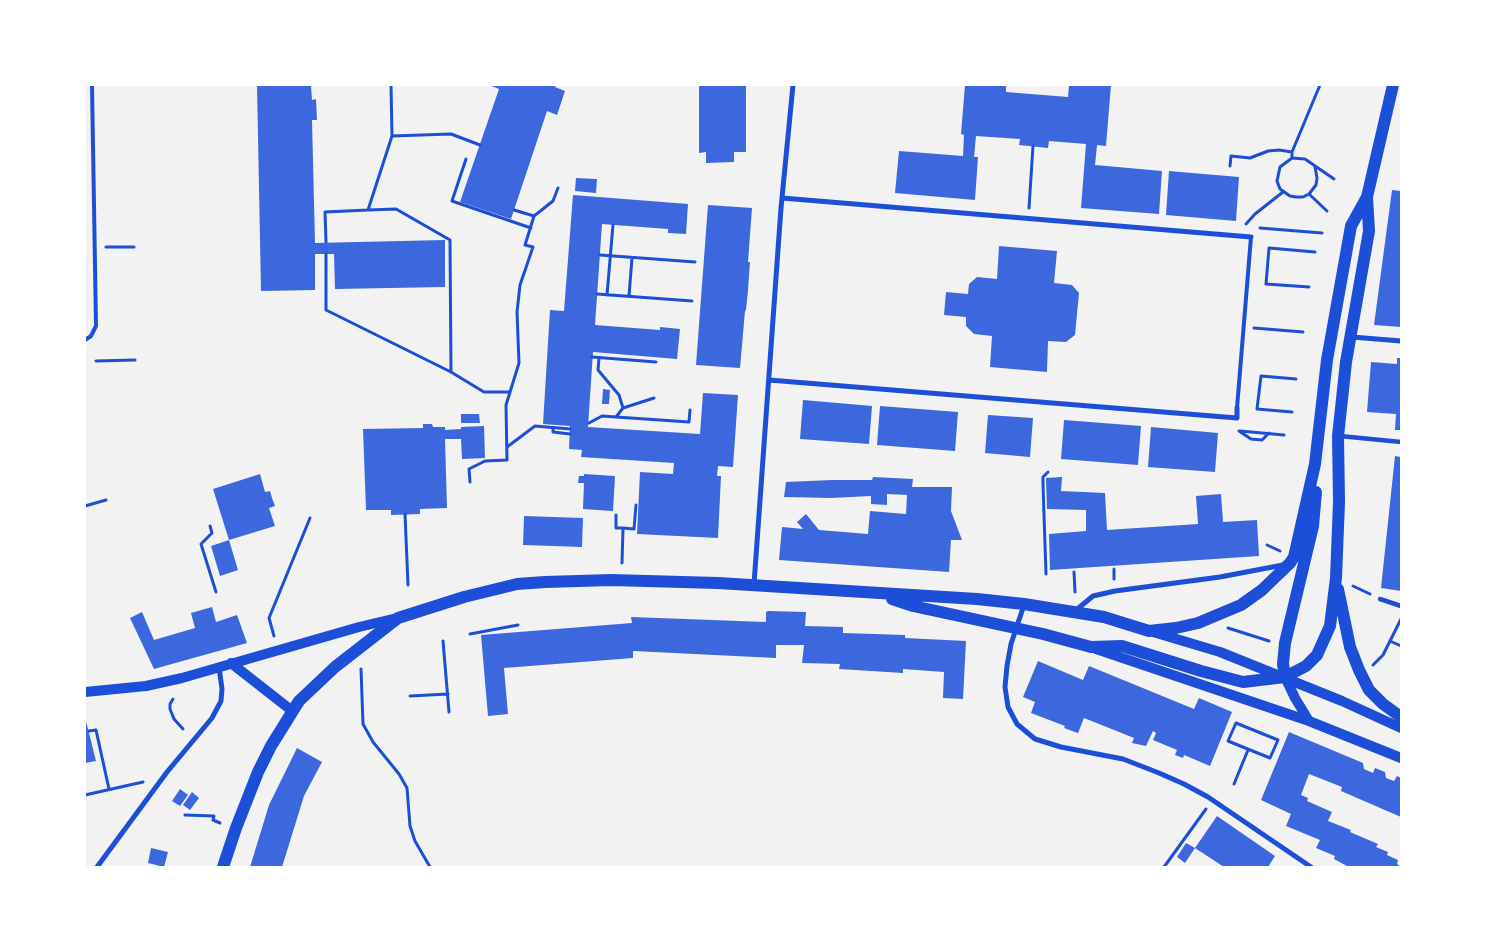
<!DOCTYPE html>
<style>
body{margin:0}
#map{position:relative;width:1486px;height:952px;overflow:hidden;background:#f2f2f2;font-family:Mulish,sans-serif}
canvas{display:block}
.frame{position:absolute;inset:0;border:86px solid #fff;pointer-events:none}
</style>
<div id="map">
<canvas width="1486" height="952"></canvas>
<div class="frame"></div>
</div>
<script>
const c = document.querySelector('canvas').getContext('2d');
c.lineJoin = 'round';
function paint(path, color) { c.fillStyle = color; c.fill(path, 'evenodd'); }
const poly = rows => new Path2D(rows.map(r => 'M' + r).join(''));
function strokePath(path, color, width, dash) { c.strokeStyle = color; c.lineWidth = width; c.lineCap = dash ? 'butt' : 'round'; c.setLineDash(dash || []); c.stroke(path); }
const building = poly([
 [257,85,311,85,312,100,316,99,317,120,312,120,315,243,445,240,445,287,335,289,334,254,315,254,315,290,261,291],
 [489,85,556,85,555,87,565,91,557,115,547,111,511,219,460,202,499,89],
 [699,85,746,85,746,152,734,152,734,162,706,163,706,152,699,153],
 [965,85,1006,85,1006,92,1068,97,1069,85,1111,85,1106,146,1097,145,1095,165,1162,171,1159,214,1081,208,1086,144,1049,141,1048,148,1019,145,1020,139,976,136,974,157,978,157,975,200,895,193,899,151,963,156,964,135,961,134],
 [1169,171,1239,177,1236,221,1166,215],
 [576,178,597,179,596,193,575,191],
 [1392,190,1401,191,1401,327,1374,325],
 [573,195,688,204,686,234,668,233,668,229,602,224,595,325,660,330,660,327,680,329,677,359,593,352,588,427,700,434,703,393,738,395,733,467,718,466,717,476,721,476,718,538,637,534,640,472,673,474,674,463,581,457,582,450,569,449,570,426,543,424,550,310,564,311],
 [708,205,752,208,748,262,750,262,748,290,746,310,745,311,740,368,696,365],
 [999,246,1057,251,1054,283,1072,285,1079,293,1075,335,1066,342,1048,341,1047,372,990,367,992,336,974,334,966,326,966,317,944,315,946,292,968,294,969,284,977,277,997,279],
 [1397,358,1401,358,1401,430,1395,430,1396,414,1367,412,1371,362,1397,364],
 [603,389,610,390,609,404,602,404],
 [803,400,872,406,869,444,800,439],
 [880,406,958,412,955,451,877,445],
 [461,414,479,414,480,423,461,423],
 [988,415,1033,418,1030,457,985,453],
 [1064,420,1141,426,1138,465,1061,459],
 [423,424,432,424,433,427,445,427,445,430,461,429,461,427,484,426,485,458,462,459,461,439,445,439,447,508,420,509,420,514,391,515,391,510,366,510,363,429,423,428],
 [1151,427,1218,433,1215,472,1148,467],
 [1395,456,1401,457,1401,591,1381,588],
 [260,474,265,492,270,491,272,498,275,506,269,508,275,526,229,540,213,489],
 [584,474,615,476,613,511,583,509,584,483,578,483,579,476,584,476],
 [873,477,913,479,912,487,952,487,951,511,962,540,951,540,949,572,779,560,782,527,803,529,797,522,806,514,819,530,868,534,870,511,906,514,907,495,887,494,887,505,871,504,871,496,831,498,784,497,786,482,832,480,872,480],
 [1062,477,1061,491,1105,493,1107,530,1198,524,1196,496,1221,494,1223,522,1257,520,1259,556,1050,570,1049,534,1086,531,1086,510,1047,509,1046,478],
 [524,516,583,518,582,547,523,545],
 [229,540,238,570,220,576,211,546],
 [212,607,216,622,237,615,247,643,154,669,130,618,142,612,154,640,195,628,191,613],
 [768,611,806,612,805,626,843,627,843,633,905,635,905,638,966,641,963,699,943,698,944,672,903,669,903,673,839,669,840,664,802,663,804,645,776,645,776,658,633,651,633,658,504,668,508,714,488,716,481,635,632,623,631,617,766,622,766,612],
 [1038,661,1083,680,1089,666,1194,709,1199,698,1232,712,1210,766,1184,755,1183,758,1175,755,1177,750,1153,740,1156,733,1153,731,1146,746,1132,743,1134,738,1084,718,1078,733,1064,728,1065,726,1031,713,1035,702,1023,697],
 [85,717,96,761,85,763],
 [1289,732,1363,763,1364,769,1373,773,1375,768,1385,772,1386,778,1394,781,1397,776,1401,778,1401,817,1341,791,1342,787,1309,774,1301,795,1308,798,1307,801,1332,812,1328,821,1351,830,1350,832,1378,844,1376,847,1388,852,1387,855,1398,860,1397,864,1401,867,1346,867,1347,866,1334,859,1335,856,1316,848,1320,840,1286,826,1291,814,1261,800],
 [297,748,322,762,304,796,282,867,250,867,269,805],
 [180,789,188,795,180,806,172,801],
 [192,792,199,798,190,810,183,805],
 [1217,816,1275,856,1268,867,1224,867,1195,848],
 [1186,843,1195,848,1185,863,1177,857],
 [151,848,168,852,164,867,148,863]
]);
const path = poly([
 [392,136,451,134,480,145],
 [1292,158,1292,152,1320,85],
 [466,159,452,201,531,228],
 [1230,166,1231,156,1250,158,1268,151,1279,150,1292,152],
 [1315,167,1317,178,1316,185,1309,194,1303,197,1296,197,1290,196,1280,189,1277,181,1280,167,1292,158,1305,159,1334,179],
 [1309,194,1327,211],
 [1029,208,1033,146],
 [368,210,396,209,450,240,451,372],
 [514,210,534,216],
 [1246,224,1255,214,1283,192],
 [1260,228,1322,233],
 [326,242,325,212,368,210,392,136,391,85],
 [106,247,134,247],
 [326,254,326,310,451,372,484,392,510,392],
 [600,255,695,262],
 [1309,287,1266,284,1269,248,1315,252],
 [597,294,692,301],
 [607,295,613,225],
 [629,296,632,258],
 [1254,328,1303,332],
 [592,357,656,362],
 [96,361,135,360],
 [623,408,654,398],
 [1292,412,1257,409,1261,376,1296,379],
 [616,417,689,422,690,410],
 [589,423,602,416,616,417,623,408,619,395,598,370,599,358],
 [553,428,553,432,570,434],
 [1239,431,1251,439,1262,440,1269,433],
 [1240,431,1284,435],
 [507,447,535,426,570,429],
 [470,482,469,469,485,461,507,460,506,405,519,363,517,312,520,285,533,247,525,245,534,216,553,201,558,188],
 [85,506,106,500],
 [405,514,408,585],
 [616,515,616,528,623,528,622,563],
 [210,526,212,533,201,544,216,592],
 [623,528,634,529,636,505],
 [1267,545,1280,551],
 [1114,569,1114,579],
 [1074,572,1075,592],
 [1046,574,1043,485,1043,477,1048,472],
 [1353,586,1370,594],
 [1228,628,1269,641],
 [470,634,518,625],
 [274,636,269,618,310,518],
 [443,641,449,712],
 [1390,641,1401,646],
 [1373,665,1383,655,1401,619],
 [361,669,363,724,373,742,399,774,407,788,410,826,415,841,430,867],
 [410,696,448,694],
 [173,699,170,704,170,709,174,719,183,729],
 [1236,723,1278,740,1270,758,1228,741,1236,723],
 [89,731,96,730,109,789],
 [1234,784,1248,750],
 [85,795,143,782],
 [185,815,214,816,213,820,220,823],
 [1164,867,1206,809]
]);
const service = poly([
 [85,340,91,336,96,326,92,85],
 [1237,408,1251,237]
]);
const pedestrian = poly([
 [1340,436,1401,442],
 [1380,599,1401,606]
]);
const minor = poly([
 [782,198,1251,237],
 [1352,337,1401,341],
 [769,380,1237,418,1237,408],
 [754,584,781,208,793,85],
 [1024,605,1011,644,1007,666,1005,687,1008,707,1017,724,1035,739,1061,747,1123,759,1159,773,1184,784,1208,797,1311,867],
 [1075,611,1093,596,1115,591,1220,577,1283,565],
 [97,867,167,772,212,718,221,701,222,689,219,667]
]);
const secondary = poly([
 [1153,632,1220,652,1342,701,1401,728],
 [1096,649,1309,721,1401,758],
 [231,663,291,710],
 [1285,677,1295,698,1309,721],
 [85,692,146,686,182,678,359,627,397,618]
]);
const primary = poly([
 [1338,589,1350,647,1359,670,1369,690,1383,704,1401,717],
 [892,599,913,606,1043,634,1091,647,1122,646,1201,671,1243,682,1285,677,1306,666,1317,655,1330,626,1336,578,1339,502,1338,436,1346,362,1369,231,1367,197,1393,85],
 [1285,677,1283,664,1285,643,1313,526,1316,492],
 [223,867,236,828,258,772,271,746,299,701,335,667,398,618,464,597,517,584,545,582,611,580,718,583,977,599,1024,604,1104,617,1149,631,1176,628,1198,623,1241,605,1262,590,1290,563,1294,557,1315,464,1327,360,1351,226,1367,197]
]);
paint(building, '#3d67dc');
strokePath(path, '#1d4ed8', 3);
strokePath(service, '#1d4ed8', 4);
strokePath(pedestrian, '#1d4ed8', 4.5);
strokePath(minor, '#1d4ed8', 5);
strokePath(secondary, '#1d4ed8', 10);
strokePath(primary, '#1d4ed8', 12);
</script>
